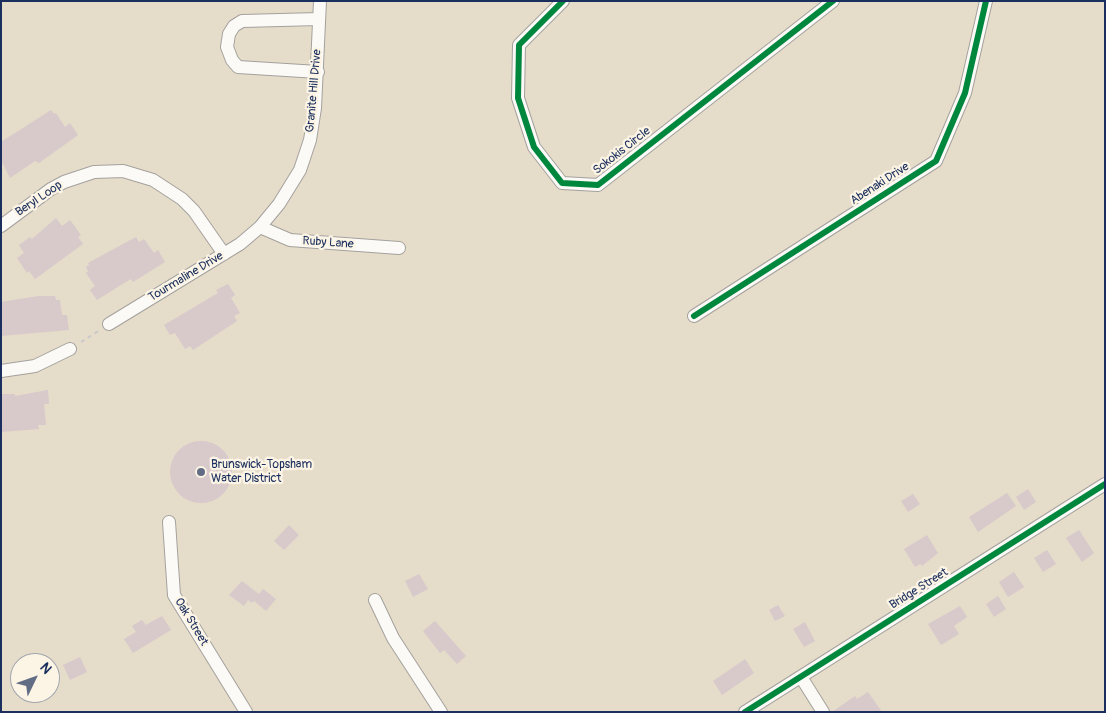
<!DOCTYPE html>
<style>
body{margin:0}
#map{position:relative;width:1106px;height:713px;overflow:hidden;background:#e6dcca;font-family:Pangolin,sans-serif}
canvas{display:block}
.frame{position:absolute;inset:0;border:2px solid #1b2f5e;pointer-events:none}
.north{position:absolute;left:10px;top:653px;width:50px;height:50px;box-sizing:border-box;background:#fcf5e5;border:1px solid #a2a6af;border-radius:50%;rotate:48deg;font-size:14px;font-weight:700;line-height:20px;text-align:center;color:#1b2f5e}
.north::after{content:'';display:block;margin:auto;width:18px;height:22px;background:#626c84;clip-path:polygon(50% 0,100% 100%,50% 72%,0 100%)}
</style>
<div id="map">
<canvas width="1106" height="713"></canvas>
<div class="frame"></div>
<div class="north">N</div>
</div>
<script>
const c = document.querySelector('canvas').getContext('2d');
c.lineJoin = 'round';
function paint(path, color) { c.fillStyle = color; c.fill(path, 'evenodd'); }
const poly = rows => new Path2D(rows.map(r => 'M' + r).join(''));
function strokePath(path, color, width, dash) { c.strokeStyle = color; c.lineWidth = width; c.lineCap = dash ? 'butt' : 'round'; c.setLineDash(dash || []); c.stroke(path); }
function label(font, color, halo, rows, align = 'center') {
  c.font = font + ' Pangolin,sans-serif'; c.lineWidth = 4.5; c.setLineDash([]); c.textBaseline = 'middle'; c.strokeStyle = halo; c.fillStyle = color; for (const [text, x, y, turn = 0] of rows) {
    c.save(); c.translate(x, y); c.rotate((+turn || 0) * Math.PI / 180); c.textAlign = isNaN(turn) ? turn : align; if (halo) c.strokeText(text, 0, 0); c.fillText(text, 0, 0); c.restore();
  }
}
const building = poly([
 [51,110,54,114,56,113,65,127,70,123,78,135,39,163,35,161,10,178,1,160,1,142],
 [56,218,62,226,70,220,81,235,78,237,83,244,35,279,29,271,27,273,17,258,24,253,19,245,30,237,32,239],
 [136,237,139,242,144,239,154,253,158,250,165,262,133,282,131,279,124,283,97,300,90,290,95,286,86,273,88,271,86,267,89,265,88,263],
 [228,284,235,295,231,298,240,313,234,316,237,321,193,350,190,346,185,349,175,333,170,335,164,325,218,293,216,290],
 [38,296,55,296,56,300,60,300,62,315,67,315,69,330,1,336,1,302],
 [48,390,49,404,44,404,46,425,38,425,39,429,1,432,1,394,15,394,15,396],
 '170 472a31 31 0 1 1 62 0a31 31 0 1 1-62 0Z',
 [1028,489,1036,502,1024,510,1016,497],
 [1007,493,1016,506,978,532,969,517],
 [913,494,920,504,908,512,901,501],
 [289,525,299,535,284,550,274,541],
 [1079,530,1094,553,1082,562,1066,538],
 [927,535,938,553,922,566,920,564,915,567,904,549],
 [1047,550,1056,564,1043,572,1034,558],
 [1014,572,1024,587,1008,597,999,582],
 [419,574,428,589,413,597,405,581],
 [242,581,259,594,263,589,276,599,266,611,254,601,252,603,248,600,244,606,229,595],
 [998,596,1006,609,994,617,986,604],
 [778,605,785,616,775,621,769,610],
 [960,606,967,617,954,626,959,634,941,645,928,624],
 [162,616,171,630,133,653,124,639,136,632,132,626,142,620,146,625],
 [435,621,466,656,457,664,444,650,440,653,423,631],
 [805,622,815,641,804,647,793,629],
 [80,657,87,672,70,680,63,665],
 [745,659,754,673,722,695,713,681],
 [868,692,882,712,832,712,855,696,857,699]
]);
const path = poly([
 [81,342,100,330]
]);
const street = poly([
 [563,1,519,45,518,98,534,147,562,183,598,185,833,1],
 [318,72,238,67,232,60,227,47,229,34,234,26,242,21,319,19],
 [1,226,51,189,64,182,94,172,123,171,153,180,182,199,194,211,224,254],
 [260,227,290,240,399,248],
 [694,316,936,161,965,93,986,1],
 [109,324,240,244,260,227,279,204,300,170,310,140,315,108,320,1],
 [1,371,35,366,70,349],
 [169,522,174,595,246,712],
 [375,600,393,638,441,712],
 [801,677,823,712],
 [745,712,1105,484]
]);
const cycleway = poly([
 [563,1,519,45,518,98,534,147,562,183,598,185,833,1],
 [694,316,936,161,965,93,986,1],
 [745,712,1105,484]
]);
const markers = [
 [201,472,5,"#626c84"]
];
const streetNames = [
 ["Granite Hill Drive",314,91,-85],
 ["Sokokis Circle",622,151,-38],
 ["Abenaki Drive",880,184,-33],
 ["Beryl Loop",39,199,-34],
 ["Ruby Lane",328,243,4],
 ["Tourmaline Drive",186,277,-31],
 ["Bridge Street",919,589,-32],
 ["Oak Street",191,622,59]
];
const poiNames = [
 ["Brunswick-Topsham",211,465],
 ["Water District",211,479]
];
paint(building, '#d8c9cb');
strokePath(street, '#a4a19d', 14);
strokePath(path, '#cac9c9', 2, [4, 4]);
strokePath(street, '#fbfaf7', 12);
strokePath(cycleway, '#00873e', 6);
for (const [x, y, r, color] of markers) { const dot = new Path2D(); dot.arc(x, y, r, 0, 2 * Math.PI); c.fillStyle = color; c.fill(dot); strokePath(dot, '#fcf5e5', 2); }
label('12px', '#1b2f5e', '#fcf5e5', streetNames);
label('12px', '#1b2f5e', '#fcf5e5', poiNames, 'left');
</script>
